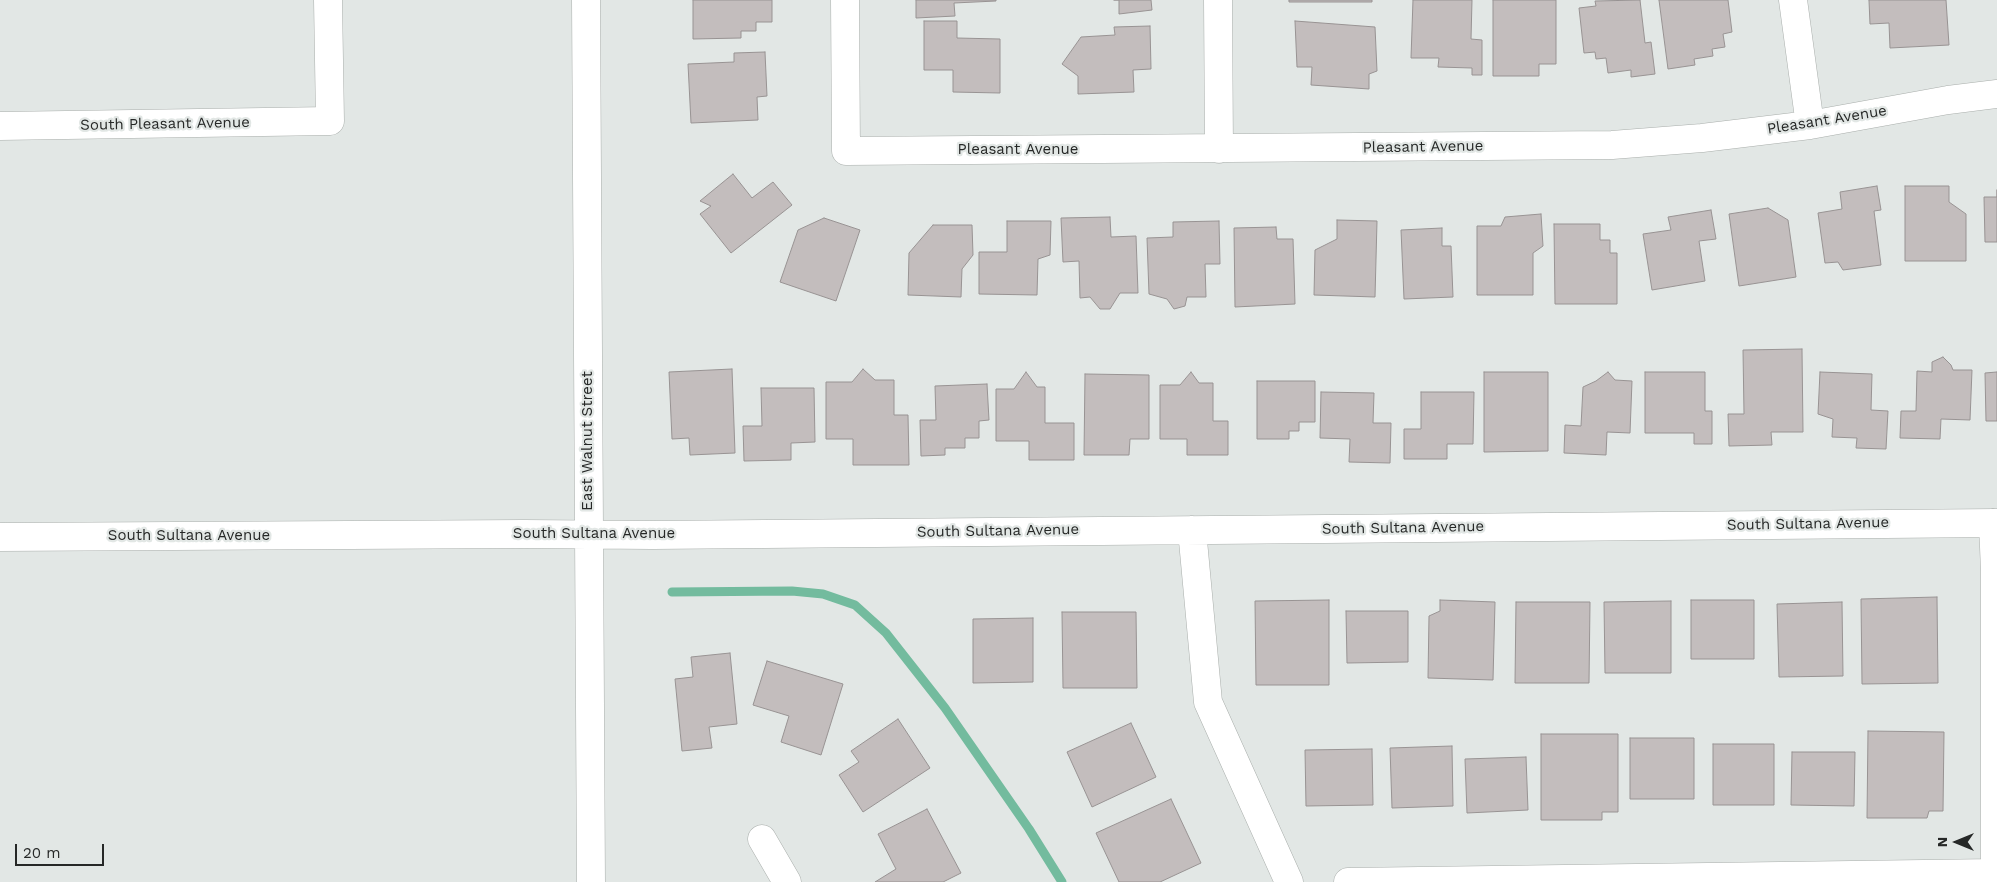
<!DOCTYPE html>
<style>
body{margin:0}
#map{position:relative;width:1997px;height:882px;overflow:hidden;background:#e2e7e5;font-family:"Work Sans",sans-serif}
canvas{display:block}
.north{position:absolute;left:1932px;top:817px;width:50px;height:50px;-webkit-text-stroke:4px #e2e7e5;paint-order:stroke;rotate:270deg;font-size:14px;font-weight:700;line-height:20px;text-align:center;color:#262827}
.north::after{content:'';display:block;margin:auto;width:18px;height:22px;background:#262827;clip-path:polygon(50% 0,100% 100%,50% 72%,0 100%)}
.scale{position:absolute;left:15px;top:844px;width:89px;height:22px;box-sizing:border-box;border:2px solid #262827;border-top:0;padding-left:6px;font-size:15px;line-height:18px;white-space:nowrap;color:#262827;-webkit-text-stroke:4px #e2e7e5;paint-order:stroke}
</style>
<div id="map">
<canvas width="1997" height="882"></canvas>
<div class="north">N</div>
<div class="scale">20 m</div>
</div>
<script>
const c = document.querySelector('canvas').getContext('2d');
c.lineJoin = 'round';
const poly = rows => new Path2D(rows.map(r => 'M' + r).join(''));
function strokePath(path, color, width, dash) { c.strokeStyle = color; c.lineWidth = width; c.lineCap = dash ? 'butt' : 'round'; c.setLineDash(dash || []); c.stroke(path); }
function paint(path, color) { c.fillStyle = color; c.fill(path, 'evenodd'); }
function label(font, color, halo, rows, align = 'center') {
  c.font = font + ' "Work Sans",sans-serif'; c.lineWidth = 4.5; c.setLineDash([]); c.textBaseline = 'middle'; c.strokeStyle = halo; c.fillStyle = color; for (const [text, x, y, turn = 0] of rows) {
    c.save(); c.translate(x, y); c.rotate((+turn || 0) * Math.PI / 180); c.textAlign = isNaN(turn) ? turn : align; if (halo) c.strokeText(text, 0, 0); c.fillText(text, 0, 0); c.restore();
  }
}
const stream = poly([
 [672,592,792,591,823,594,855,605,886,633,945,708,1029,829,1062,882]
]);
const building = poly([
 [693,0,772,0,772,22,756,22,756,31,741,31,741,38,693,39,693,0],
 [916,0,996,0,996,1,954,3,955,16,916,18,916,0],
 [1114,0,1151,0,1152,10,1119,14,1119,0,1114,0],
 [1289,0,1372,0,1372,2,1289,2,1289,0],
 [1413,0,1472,0,1471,39,1482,40,1482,75,1472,75,1472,68,1438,67,1439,58,1411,58,1413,0],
 [1493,0,1556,0,1556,64,1539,64,1539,76,1493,76,1493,0],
 [1640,0,1645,43,1651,42,1655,74,1631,77,1631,70,1608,73,1606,58,1596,59,1595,52,1584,53,1579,8,1596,6,1595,1,1640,0],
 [1659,0,1728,0,1732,32,1723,34,1725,47,1712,49,1713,56,1694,59,1695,65,1668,69,1659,0],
 [1869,0,1946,0,1949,45,1890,48,1889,23,1870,24,1869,0],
 [924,21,957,21,957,38,1000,39,1000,93,953,92,953,70,924,70,924,21],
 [1295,21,1375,27,1377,71,1369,74,1369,89,1311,85,1312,67,1297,67,1295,21],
 [1150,26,1151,69,1133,70,1134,92,1078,94,1078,76,1062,64,1081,37,1115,35,1114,27,1150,26],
 [765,52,767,96,757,97,758,120,691,123,688,64,734,62,734,53,765,52],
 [733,174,752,198,773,182,792,205,731,253,700,214,711,206,700,201,733,174],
 [1877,186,1881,210,1874,211,1881,265,1843,270,1838,262,1825,263,1818,213,1842,209,1840,192,1877,186],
 [1905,186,1949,186,1949,202,1966,214,1966,261,1905,261,1905,186],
 [1997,190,1997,242,1985,242,1984,197,1997,197,1997,190],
 [1768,208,1788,220,1796,277,1739,286,1729,214,1768,208],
 [1711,210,1716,239,1699,241,1705,281,1652,290,1643,234,1671,230,1668,217,1711,210],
 [1541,214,1543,246,1533,253,1533,295,1477,295,1477,226,1501,226,1505,217,1541,214],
 [1110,217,1111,237,1136,236,1138,293,1120,293,1110,309,1100,309,1090,297,1080,298,1079,261,1063,262,1061,218,1110,217],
 [824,218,860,230,836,301,780,282,798,230,824,218],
 [1337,220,1377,221,1375,297,1314,295,1315,250,1337,239,1337,220],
 [1007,221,1051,221,1050,255,1038,259,1037,295,979,294,979,252,1007,252,1007,221],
 [1219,221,1220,264,1205,264,1206,297,1187,297,1185,306,1174,309,1167,299,1149,294,1147,238,1173,237,1173,222,1219,221],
 [1554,224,1600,224,1600,240,1610,240,1610,253,1617,253,1617,304,1555,304,1554,224],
 [933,225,972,225,973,255,962,269,961,297,908,295,909,253,933,225],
 [1276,227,1277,239,1293,239,1295,304,1235,307,1234,228,1276,227],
 [1442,228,1442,246,1451,246,1453,297,1404,299,1401,230,1442,228],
 [1802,349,1803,432,1771,432,1772,445,1729,446,1728,414,1744,414,1743,350,1802,349],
 [1943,357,1951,365,1953,370,1972,370,1970,420,1941,419,1940,439,1900,438,1901,411,1916,411,1917,371,1932,372,1932,362,1943,357],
 [732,369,735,453,690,455,689,438,672,439,669,372,732,369],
 [863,369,875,380,894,380,894,415,908,415,909,465,853,465,853,439,826,439,826,382,852,382,863,369],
 [1026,372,1037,387,1045,387,1045,423,1074,423,1074,460,1029,460,1029,441,996,441,996,389,1014,389,1026,372],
 [1191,372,1199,383,1213,383,1213,421,1228,421,1228,455,1187,455,1187,439,1160,439,1160,385,1180,385,1191,372],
 [1484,372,1548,372,1548,451,1484,452,1484,372],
 [1608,372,1615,380,1632,381,1630,433,1607,432,1606,455,1564,453,1565,425,1581,426,1583,387,1596,381,1608,372],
 [1645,372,1705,372,1705,411,1712,411,1712,444,1694,444,1694,433,1645,433,1645,372],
 [1820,372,1872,374,1871,410,1888,411,1886,449,1856,448,1857,438,1832,437,1833,419,1818,414,1820,372],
 [1997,372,1997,421,1986,421,1985,373,1997,372],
 [1085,374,1149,375,1149,439,1130,439,1129,455,1084,455,1085,374],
 [1257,381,1315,381,1315,422,1299,422,1299,431,1289,431,1289,439,1257,439,1257,381],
 [987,384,989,420,979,421,979,438,965,438,965,448,945,448,945,455,921,456,920,420,936,420,935,386,987,384],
 [761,388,814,388,815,442,791,443,791,460,744,461,743,426,762,426,761,388],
 [1321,392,1374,393,1373,423,1391,423,1390,463,1349,462,1350,439,1320,438,1321,392],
 [1421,392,1474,392,1473,444,1447,444,1447,459,1404,459,1404,429,1421,429,1421,392],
 [1937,597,1938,683,1862,684,1861,599,1937,597],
 [1329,600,1329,685,1256,685,1255,601,1329,600],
 [1440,600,1495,602,1493,680,1428,678,1429,616,1440,611,1440,600],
 [1691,600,1754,600,1754,659,1691,659,1691,600],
 [1671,601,1671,673,1605,673,1604,602,1671,601],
 [1516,602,1590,602,1589,683,1515,683,1516,602],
 [1842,602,1843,676,1779,677,1777,604,1842,602],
 [1346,611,1408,611,1408,662,1347,663,1346,611],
 [1062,612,1136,612,1137,688,1063,688,1062,612],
 [1033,618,1033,682,973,683,973,619,1033,618],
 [730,653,737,724,709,727,712,748,682,751,675,679,693,677,691,657,730,653],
 [767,661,843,684,821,755,781,742,789,716,753,705,767,661],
 [898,719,930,768,863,812,839,775,859,762,851,751,898,719],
 [1131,723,1156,777,1092,807,1067,752,1131,723],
 [1868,731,1944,732,1943,811,1929,811,1927,818,1867,818,1868,731],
 [1541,734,1618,734,1618,812,1602,812,1602,820,1541,820,1541,734],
 [1630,738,1694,738,1694,799,1630,799,1630,738],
 [1713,744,1774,744,1774,805,1713,805,1713,744],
 [1452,746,1453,806,1392,808,1390,748,1452,746],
 [1372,749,1373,805,1306,806,1305,750,1372,749],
 [1792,752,1855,752,1854,806,1791,805,1792,752],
 [1526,757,1528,810,1467,813,1465,759,1526,757],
 [1171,799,1201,863,1160,882,1119,882,1096,833,1171,799],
 [927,809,961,873,943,882,875,882,896,869,878,834,927,809]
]);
const minor = poly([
 [586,0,591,882],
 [845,0,846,151,1612,145,1702,138,1810,125,1948,100,1997,94],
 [1218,0,1219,149],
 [1793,0,1810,125],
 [0,126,330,121,328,0],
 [1993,523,1995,571,1995,882],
 [1192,530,1208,702,1289,882],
 [0,537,524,534,653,535,1997,523],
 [762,839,787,882],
 [1348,882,1995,873]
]);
const streetNames = [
 ["Pleasant Avenue",1827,120,-9],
 ["South Pleasant Avenue",165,124,-1],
 ["Pleasant Avenue",1423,147,-1],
 ["Pleasant Avenue",1018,150],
 ["East Walnut Street",588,441,-90],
 ["South Sultana Avenue",1808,524,-1],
 ["South Sultana Avenue",1403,528,-1],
 ["South Sultana Avenue",998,531,-1],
 ["South Sultana Avenue",594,534],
 ["South Sultana Avenue",189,536]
];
strokePath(stream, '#73bb9e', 9);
paint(building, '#c3bdbd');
strokePath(building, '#989393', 1);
strokePath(minor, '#a9aeab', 29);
strokePath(minor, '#fff', 28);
label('15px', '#262827', '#e2e7e5', streetNames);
</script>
